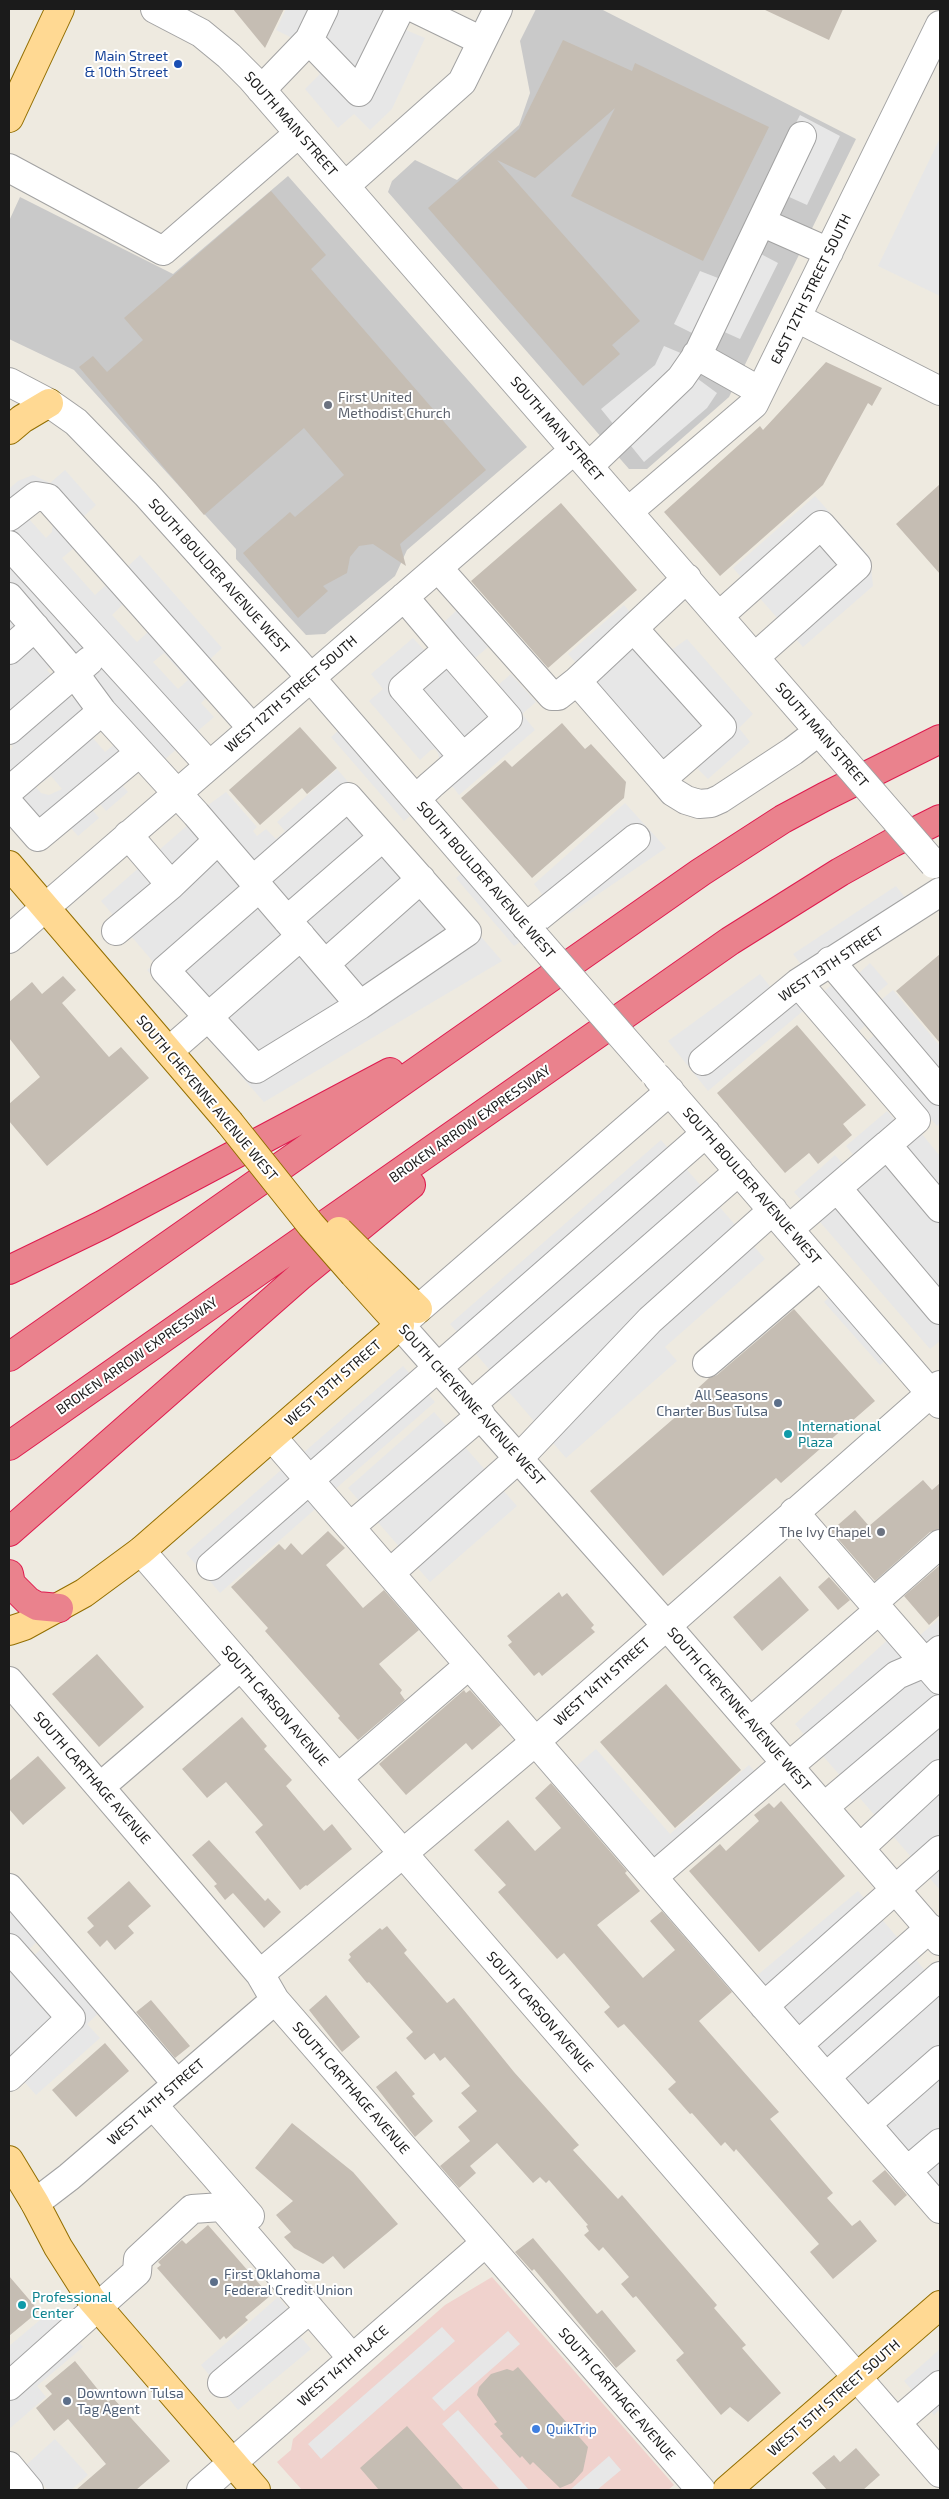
<!DOCTYPE html>
<style>
body{margin:0}
#map{position:relative;width:949px;height:2499px;overflow:hidden;background:#eeeae0;font-family:"Exo 2",sans-serif}
canvas{display:block}
.frame{position:absolute;inset:0;border:10px solid #1b1b1b;pointer-events:none}
</style>
<div id="map">
<canvas width="949" height="2499"></canvas>
<div class="frame"></div>
</div>
<script>
const c = document.querySelector('canvas').getContext('2d');
c.lineJoin = 'round';
function paint(path, color) { c.fillStyle = color; c.fill(path, 'evenodd'); }
const poly = rows => new Path2D(rows.map(r => 'M' + r).join(''));
function strokePath(path, color, width, dash) { c.strokeStyle = color; c.lineWidth = width; c.lineCap = dash ? 'butt' : 'round'; c.setLineDash(dash || []); c.stroke(path); }
function label(font, color, halo, rows, align = 'center') {
  c.font = font + ' "Exo 2",sans-serif'; c.lineWidth = 4; c.setLineDash([]); c.textBaseline = 'middle'; c.strokeStyle = halo; c.fillStyle = color; for (const [text, x, y, turn = 0] of rows) {
    c.save(); c.translate(x, y); c.rotate((+turn || 0) * Math.PI / 180); c.textAlign = isNaN(turn) ? turn : align; if (halo) c.strokeText(text, 0, 0); c.fillText(text, 0, 0); c.restore();
  }
}
const commercial = poly([
 [492,2277,674,2485,668,2490,302,2490,277,2462,291,2450,293,2439,445,2305]
]);
const religious = poly([
 [536,9,601,9,856,139,729,397,647,469,629,469,388,192,392,181,415,160,457,180,519,125,530,93,520,41],
 [288,176,527,447,407,550,395,576,325,634,306,635,236,559,236,549,74,370,9,339,9,221,20,197,173,274]
]);
const parking = poly([
 [286,9,415,9,406,30,425,38,392,109,370,130,354,114,338,128,305,89,320,74,292,38,276,30],
 [800,115,840,136,807,205,787,196,759,253,778,263,740,339,720,330,698,379,717,393,707,408,644,462,601,409,655,365,664,346,683,354,692,333,674,324,700,271,718,278],
 [940,138,940,296,878,266],
 [65,470,96,505,81,519,125,569,140,555,222,648,206,663,208,696,201,703,214,717,164,760,116,778,128,792,106,811,94,797,87,803,99,818,78,836,66,822,9,819,9,751,13,747,9,742,9,489,18,481,33,475,50,483],
 [39,508,53,523,52,532,46,538,21,510],
 [74,548,106,585,95,595,62,558],
 [123,604,148,632,137,642,112,615],
 [164,653,188,680,178,689,153,662],
 [53,664,78,692,72,698,47,670],
 [115,719,127,734,105,752,93,738],
 [31,768,43,782,51,776,62,789,49,795,41,793,24,773],
 [815,496,870,557,873,586,803,647,733,568],
 [624,605,635,618,673,649,687,639,753,714,739,728,750,742,708,779,697,768,664,761,568,654],
 [457,610,488,647,474,659,497,686,511,674,536,702,522,714,535,730,459,795,453,787,446,785,438,753,435,749,431,750,420,760,369,701,383,689,371,674,413,638,424,650,428,650,443,623],
 [338,731,410,816,404,821,331,737],
 [337,769,502,961,264,1102,147,970,155,964,101,901,190,823,196,814,226,792,257,827,253,831,257,836,266,829,276,839,285,831,277,822],
 [625,803,666,848,569,914,545,898,534,884],
 [462,873,520,942,514,946,456,878],
 [896,886,907,900,803,967,793,954],
 [870,963,888,984,876,994,881,1000,893,990,940,1046,940,1123,937,1126,865,1043,877,1033,868,1023,857,1033,822,993,851,968,857,975],
 [760,974,773,990,780,984,803,1011,708,1091,668,1041],
 [887,1111,913,1140,921,1133,940,1156,940,1341,930,1349,794,1192,835,1155,846,1167,856,1158,846,1146],
 [661,1140,765,1259,665,1347,677,1361,566,1458,450,1324],
 [830,1296,886,1360,880,1365,824,1302],
 [403,1366,435,1402,333,1491,302,1454],
 [434,1412,517,1506,430,1582,348,1488],
 [288,1464,322,1503,220,1593,186,1553],
 [940,1618,940,1675,912,1642],
 [893,1635,940,1691,940,1890,795,1724],
 [596,1749,670,1834,749,1765,759,1776,658,1865,573,1769],
 [858,1891,940,1988,940,2192,754,1978],
 [9,1906,39,1940,27,1951,32,1957,45,1946,102,2010,87,2024,100,2038,36,2095,9,2064],
 [278,2297,291,2312,298,2334,311,2349,238,2410,201,2365],
 [52,2310,83,2347,37,2386,46,2397,9,2429,9,2346],
 [442,2327,455,2341,321,2459,308,2444],
 [508,2331,520,2344,444,2411,432,2398],
 [940,2349,940,2409,934,2415,904,2381],
 [458,2410,529,2490,500,2490,442,2424],
 [55,2439,88,2475,71,2490,48,2490,26,2465],
 [609,2456,621,2470,597,2490,570,2490]
]);
const building = poly([
 [233,9,284,9,265,48],
 [763,9,843,9,829,40],
 [563,40,632,71,635,63,769,127,703,261,571,196,615,108,535,178,497,160,640,321,612,345,620,354,583,386,428,208,519,129],
 [271,191,326,255,311,269,486,470,400,544,406,566,373,544,359,546,350,557,347,573,323,586,328,591,298,618,243,553,290,512,295,517,344,475,304,428,204,515,79,367,93,356,107,372,143,340,124,318],
 [826,362,882,388,872,406,868,403,823,485,720,576,664,512,760,426,763,430],
 [940,484,940,574,896,524],
 [561,503,637,590,548,668,471,581],
 [562,723,585,749,591,744,626,782,624,798,532,878,461,798,505,760,512,767],
 [300,727,337,768,307,794,302,788,260,825,229,790],
 [940,954,940,1043,896,991],
 [63,976,76,990,62,1003,109,1057,121,1047,149,1078,47,1166,9,1121,9,1104,40,1077,9,1038,9,1002,32,982,42,994],
 [797,1025,866,1105,843,1124,852,1135,818,1164,809,1153,785,1173,717,1093],
 [794,1309,875,1401,781,1483,776,1478,663,1576,590,1491,702,1394,698,1388,709,1378,717,1375],
 [923,1480,932,1490,940,1483,940,1529,930,1532,875,1581,831,1531,855,1510,869,1526],
 [328,1531,345,1548,326,1565,363,1608,384,1590,419,1630,379,1664,402,1690,400,1693,405,1700,358,1740,338,1718,340,1716,265,1631,268,1628,231,1587,279,1544,285,1550,291,1543,302,1555],
 [940,1565,940,1615,929,1625,904,1596],
 [780,1576,809,1610,762,1651,733,1617],
 [829,1577,850,1600,838,1610,818,1587],
 [559,1592,562,1597,567,1593,594,1625,591,1628,595,1632,542,1676,539,1672,534,1676,508,1645,512,1642,507,1636],
 [97,1654,144,1707,99,1747,52,1694],
 [666,1684,741,1770,675,1828,600,1742],
 [464,1690,466,1693,470,1690,501,1725,472,1750,466,1743,406,1795,379,1764],
 [242,1717,267,1746,264,1749,292,1780,286,1786,324,1831,332,1824,352,1849,307,1886,306,1885,300,1890,255,1832,263,1825,226,1782,207,1798,182,1769],
 [38,1756,66,1788,23,1825,9,1809,9,1781],
 [551,1783,627,1871,625,1873,640,1891,597,1925,643,1978,675,1950,650,1921,662,1911,732,1992,699,2021,779,2112,770,2119,833,2193,827,2198,852,2226,860,2220,877,2241,833,2279,810,2252,819,2244,736,2149,734,2152,725,2142,721,2146,692,2113,690,2114,668,2089,676,2082,624,2024,618,2028,604,2012,610,2007,564,1953,557,1959,498,1892,506,1885,474,1850,508,1820,535,1851,561,1828,535,1798],
 [781,1801,845,1876,759,1952,689,1871,720,1844,726,1851,759,1821,754,1815,769,1803,774,1808],
 [209,1840,265,1901,268,1898,281,1912,264,1928,233,1893,225,1900,214,1886,217,1884,192,1855],
 [129,1881,151,1906,128,1926,134,1933,115,1950,107,1940,100,1947,87,1932,94,1926,87,1918],
 [387,1926,407,1950,404,1953,447,2003,454,1998,514,2072,579,2145,573,2150,618,2199,622,2195,717,2305,714,2308,746,2345,742,2348,781,2393,748,2422,730,2407,721,2415,706,2397,676,2360,684,2353,636,2296,633,2298,621,2284,629,2277,603,2247,599,2251,584,2235,589,2231,586,2226,588,2225,549,2180,546,2183,540,2177,533,2183,497,2143,470,2166,476,2173,459,2188,440,2166,470,2141,458,2127,477,2111,461,2093,470,2086,445,2057,440,2061,434,2053,425,2060,406,2038,413,2032,369,1982,367,1983,348,1960,351,1957,349,1954,380,1928,382,1930],
 [326,1995,360,2037,342,2052,309,2010],
 [151,2000,190,2046,175,2058,136,2012],
 [105,2043,129,2071,76,2117,52,2090],
 [396,2071,415,2094,412,2096,433,2121,415,2137,376,2087],
 [292,2123,353,2172,398,2224,344,2269,333,2256,323,2264,294,2248,284,2237,291,2232,276,2215,293,2201,255,2168],
 [885,2170,907,2195,895,2206,872,2181],
 [208,2225,270,2296,245,2317,248,2320,226,2339,224,2336,220,2340,157,2268,161,2265,158,2262,182,2240,186,2244],
 [533,2238,597,2314,602,2310,636,2351,616,2368,534,2269,532,2271,515,2252],
 [9,2276,39,2311,9,2336],
 [75,2361,108,2402,113,2398,170,2461,136,2490,76,2490,106,2464,68,2419,54,2431,36,2408,52,2394,45,2386],
 [518,2367,588,2447,583,2471,572,2483,560,2488,533,2462,530,2465,522,2456,520,2458,500,2436,503,2434,494,2424,497,2422,477,2395,479,2387,491,2374,507,2369,513,2371],
 [407,2426,464,2490,379,2490,360,2468],
 [856,2448,880,2475,863,2490,827,2490,812,2473,834,2455,840,2462]
]);
const minor = poly([
 [155,9,201,33,229,56,251,78,835,750],
 [416,9,482,41],
 [309,40,359,92,400,9],
 [261,90,309,40,324,9],
 [9,168,163,251,299,133],
 [345,186,462,82,498,9],
 [761,222,829,252],
 [797,318,940,391],
 [696,355,760,391],
 [9,382,49,403,76,422,146,494,297,662,535,937],
 [589,466,681,378,699,352,802,136],
 [629,511,754,404,940,25],
 [9,517,36,496,48,498,252,728],
 [9,545,209,765],
 [438,568,552,696,558,696,577,681],
 [9,597,74,673,102,711,196,814,360,1005],
 [404,597,448,649],
 [719,616,821,525,857,566,755,657],
 [634,629,722,727,662,779,577,681,687,578],
 [9,650,35,627],
 [9,730,89,661],
 [662,779,673,792,686,800,699,804,711,803,720,799,793,751,819,731],
 [9,791,102,711],
 [416,799,431,785,508,718,448,649,403,688,463,757],
 [9,804,38,837,139,753],
 [253,880,348,797,467,932,360,1005,256,1069,165,970,259,888],
 [171,885,218,840],
 [287,920,383,837],
 [526,927,636,838],
 [116,931,171,885,128,835],
 [9,939,574,450],
 [830,961,940,1091],
 [325,964,421,879],
 [798,983,916,1120,887,1145],
 [169,1051,301,936],
 [703,1061,798,983,940,892],
 [658,1078,940,1404],
 [670,1091,400,1325,666,1625,940,1941],
 [837,1188,940,1310],
 [789,1229,887,1145,940,1208],
 [707,1363,820,1266],
 [471,1405,739,1171],
 [272,1437,940,2209],
 [794,1512,940,1680],
 [350,1527,481,1415],
 [141,1551,940,2473],
 [211,1566,706,1133],
 [390,1573,519,1458,650,1320,773,1210],
 [873,1603,940,1544],
 [9,1681,260,1974,275,2000,701,2490],
 [750,1722,879,1610],
 [789,1766,897,1675,925,1663,940,1650],
 [338,1778,469,1665],
 [100,1787,241,1666],
 [824,1807,940,1709],
 [860,1848,940,1774],
 [653,1877,786,1763],
 [9,1888,177,2084],
 [9,1948,71,2018,9,2077],
 [260,1974,536,1741,940,1385],
 [764,2006,940,1850],
 [798,2045,930,1928],
 [826,2077,940,1976],
 [153,2105,250,2216],
 [867,2124,940,2060],
 [907,2171,940,2143],
 [35,2203,69,2177,275,2000],
 [222,2383,310,2309],
 [9,2386,137,2272,138,2259,192,2209,222,2207,352,2358],
 [897,2422,940,2385],
 [9,2466,29,2490],
 [201,2490,485,2243]
]);
const major = poly([
 [9,118,60,9],
 [9,430,22,419,49,403],
 [9,865,229,1122],
 [368,1260,418,1309],
 [9,1631,24,1626,84,1593,141,1551,400,1325,354,1274],
 [9,2160,35,2203,58,2247,91,2299,256,2490],
 [727,2490,940,2305]
]);
const highway = poly([
 [9,1270,102,1225,390,1072],
 [9,1357,701,872,783,819,824,797,940,739],
 [9,1446,730,941,840,872,892,843,940,819],
 [9,1532,299,1277,411,1185],
 [9,1574,11,1584,28,1601,37,1606,59,1608]
]);
const minorBridge = poly([
 [835,750,934,864],
 [535,937,653,1072]
]);
const majorBridge = poly([
 [229,1122,311,1225,354,1274],
 [339,1231,368,1260]
]);
const markers = [
 [178,64,5,"#1a4fb4"],
 [328,405,5,"#6b7280"],
 [778,1403,5,"#5c6f8a"],
 [788,1434,5,"#0f9aa8"],
 [881,1532,5,"#6b7280"],
 [214,2282,5,"#5c6f8a"],
 [22,2305,5,"#0f9aa8"],
 [67,2401,5,"#5c6f8a"],
 [536,2429,5,"#3f7fe0"]
];
const transitNames = [
 ["Main Street",168,56],
 ["& 10th Street",168,72]
];
const streetNames = [
 ["SOUTH MAIN STREET",291,124,49],
 ["EAST 12TH STREET SOUTH",811,289,-64],
 ["SOUTH MAIN STREET",557,429,49],
 ["SOUTH BOULDER AVENUE WEST",219,576,48],
 ["WEST 12TH STREET SOUTH",291,694,-41],
 ["SOUTH MAIN STREET",822,735,49],
 ["SOUTH BOULDER AVENUE WEST",486,880,49],
 ["WEST 13TH STREET",831,964,-34],
 ["SOUTH CHEYENNE AVENUE WEST",207,1098,50],
 ["BROKEN ARROW EXPRESSWAY",470,1124,-35],
 ["SOUTH BOULDER AVENUE WEST",752,1186,49],
 ["BROKEN ARROW EXPRESSWAY",137,1356,-35],
 ["WEST 13TH STREET",333,1383,-41],
 ["SOUTH CHEYENNE AVENUE WEST",472,1405,48],
 ["WEST 14TH STREET",602,1682,-42],
 ["SOUTH CARSON AVENUE",275,1706,49],
 ["SOUTH CHEYENNE AVENUE WEST",739,1709,49],
 ["SOUTH CARTHAGE AVENUE",92,1778,49],
 ["SOUTH CARSON AVENUE",540,2012,49],
 ["SOUTH CARTHAGE AVENUE",351,2088,49],
 ["WEST 14TH STREET",156,2102,-41],
 ["WEST 14TH PLACE",343,2366,-41],
 ["SOUTH CARTHAGE AVENUE",617,2394,49],
 ["WEST 15TH STREET SOUTH",834,2398,-41]
];
const worshipNames = [
 ["First United",338,397],
 ["Methodist Church",338,413],
 ["The Ivy Chapel",871,1532,"right"]
];
const serviceNames = [
 ["All Seasons",768,1395,"right"],
 ["Charter Bus Tulsa",768,1411,"right"],
 ["First Oklahoma",224,2274],
 ["Federal Credit Union",224,2290],
 ["Downtown Tulsa",77,2393],
 ["Tag Agent",77,2409]
];
const cultureNames = [
 ["International",798,1426],
 ["Plaza",798,1442],
 ["Professional",32,2297],
 ["Center",32,2313]
];
const shopNames = [
 ["QuikTrip",546,2429]
];
paint(commercial, '#f0d2cd');
paint(religious, '#c9c9c9');
paint(parking, '#e7e7e7');
paint(building, '#c5bdb3');
strokePath(minor, '#a2a2a2', 30);
strokePath(major, '#926e00', 30);
strokePath(highway, '#de1b4e', 30);
strokePath(minor, '#fff', 28);
strokePath(major, '#ffd993', 28);
strokePath(highway, '#ea828d', 28);
strokePath(minorBridge, '#a2a2a2', 30, []);
strokePath(majorBridge, '#926e00', 30, []);
strokePath(minorBridge, '#fff', 28);
strokePath(majorBridge, '#ffd993', 28);
for (const [x, y, r, color] of markers) { const dot = new Path2D(); dot.arc(x, y, r, 0, 2 * Math.PI); c.fillStyle = color; c.fill(dot); strokePath(dot, '#fff', 2); }
label('14px', '#164399', '#fff', transitNames, 'right');
label('14px', '#1b1b1b', '#fff', streetNames);
label('14px', '#5b616d', '#fff', worshipNames, 'left');
label('14px', '#4e5e75', '#fff', serviceNames, 'left');
label('14px', '#0d838f', '#fff', cultureNames, 'left');
label('14px', '#366cbe', '#fff', shopNames, 'left');
</script>
